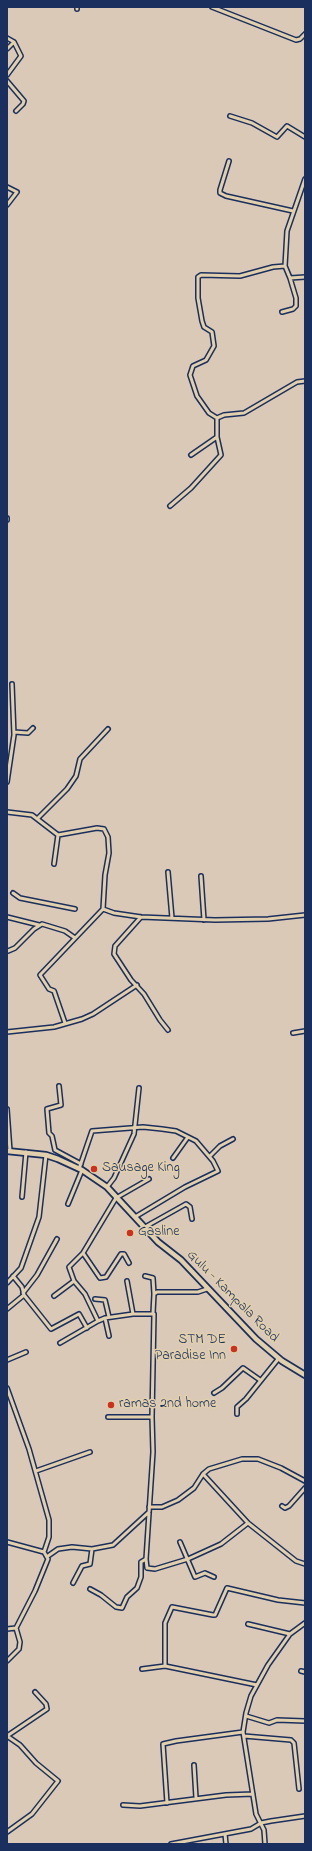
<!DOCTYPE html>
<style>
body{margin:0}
#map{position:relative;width:312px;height:1851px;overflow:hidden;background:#dac9b7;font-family:"Indie Flower",sans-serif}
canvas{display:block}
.frame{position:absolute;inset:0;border:8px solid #1b2f5e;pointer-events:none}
</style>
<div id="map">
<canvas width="312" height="1851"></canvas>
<div class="frame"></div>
</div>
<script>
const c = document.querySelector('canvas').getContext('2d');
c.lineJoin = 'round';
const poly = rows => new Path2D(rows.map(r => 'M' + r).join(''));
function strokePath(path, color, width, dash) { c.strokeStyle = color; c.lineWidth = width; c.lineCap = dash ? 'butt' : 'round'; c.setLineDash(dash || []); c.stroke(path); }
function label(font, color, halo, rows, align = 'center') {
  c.font = font + ' "Indie Flower",sans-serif'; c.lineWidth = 3; c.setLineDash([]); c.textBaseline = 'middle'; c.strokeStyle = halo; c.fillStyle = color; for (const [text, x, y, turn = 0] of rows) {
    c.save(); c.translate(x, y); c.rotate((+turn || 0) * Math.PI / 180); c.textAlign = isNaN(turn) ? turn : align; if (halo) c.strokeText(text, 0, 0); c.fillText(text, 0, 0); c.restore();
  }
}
const minor = poly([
 [77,7,77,9],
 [212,7,296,40,300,39,305,34],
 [7,38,14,42,21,56,7,75],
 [7,49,14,42],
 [7,81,24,101,23,104,16,111],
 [230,116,252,123,277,137,287,126,305,137],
 [229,161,220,190,220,193,226,196,293,211],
 [305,179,287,231,285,266,290,278,305,277],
 [7,187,17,192,7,205],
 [282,312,293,309,296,306,296,298,290,278],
 [217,418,209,413,197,396,190,375,193,366,206,360,214,346,212,332,204,327,202,321,198,298,198,277,201,275,240,276,273,267,285,266],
 [191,455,217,437],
 [170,506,191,488,221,455,217,437,217,418,224,415,244,413,297,382,305,381],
 [7,518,7,520],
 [14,732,28,733,33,728],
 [7,782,14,735,12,684],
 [7,812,32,815,58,835,97,828,104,829,108,837,109,853,105,875,103,909,40,975,49,989,54,991,65,1023],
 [38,818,67,789,76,776,80,759,108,729],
 [54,864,58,835],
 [168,872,172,918],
 [201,876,204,920],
 [13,893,20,898,75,909],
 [103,909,114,913,141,917,215,920,268,919,305,915],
 [7,917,39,925],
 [141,917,115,946,114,954,131,980,144,994,160,1020,168,1030],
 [8,951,15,948,34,929,42,924,65,931,75,938],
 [7,1032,54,1027,82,1019,93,1014,137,985],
 [293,1033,305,1031],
 [59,1086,61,1105,47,1109,49,1133,52,1136,55,1150,81,1164],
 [7,1109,10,1151],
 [210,1156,220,1146,233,1139],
 [173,1158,188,1137],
 [79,1169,92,1131,143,1127,162,1129,176,1131,196,1141,213,1161,218,1171,185,1187,135,1217],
 [107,1187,114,1178,134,1134,139,1088],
 [22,1197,26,1152],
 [68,1204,82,1170],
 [145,1227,186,1204,190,1207,192,1219],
 [83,1253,100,1278,106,1277,121,1254,124,1254,129,1263],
 [13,1276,22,1287,24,1295,51,1329,79,1314,87,1328],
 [145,1276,153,1278,154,1294],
 [127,1281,133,1314],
 [7,1283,21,1268,39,1217,46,1155],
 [23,1293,37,1275,57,1239],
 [54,1296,74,1281],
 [95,1299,105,1300,109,1317],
 [7,1309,24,1295],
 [153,1313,154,1294,157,1292,198,1292,207,1289],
 [105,1318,109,1336],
 [98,1321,85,1294,74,1281,69,1267,83,1253,116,1198,149,1179],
 [60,1343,98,1321,105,1318,133,1314,154,1314,152,1417,108,1417],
 [7,1360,26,1352],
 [7,1388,29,1449,49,1520,49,1537,44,1552],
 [214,1393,222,1388,243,1368,260,1380],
 [237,1414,237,1407,246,1399,279,1358],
 [152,1417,153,1452,146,1559,147,1568,155,1569,188,1559,221,1544,248,1523],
 [36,1471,90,1452],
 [203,1474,248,1523,296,1561,305,1564],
 [282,1506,285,1508,289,1506,305,1488],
 [149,1507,162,1507,178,1500,194,1488,203,1474,209,1469,242,1459,258,1459,281,1468,305,1481],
 [7,1542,44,1552,48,1559,35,1591,16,1628,20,1642,19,1649,7,1661],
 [180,1542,195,1577,205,1573,214,1577],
 [92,1549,113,1545,149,1512],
 [48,1556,58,1549,72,1547,92,1549,90,1564,82,1566,73,1583],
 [90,1589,101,1595,116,1607,122,1608,127,1597,137,1588,141,1577,141,1562,146,1559],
 [248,1624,290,1634],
 [7,1629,16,1628],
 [165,1666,165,1623,172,1607,213,1615,215,1615,227,1588,278,1600,305,1603],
 [142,1669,165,1666,257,1685],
 [301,1671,305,1672],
 [246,1716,269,1723,277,1720,305,1721],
 [7,1736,20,1745,36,1763,58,1781,32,1814,7,1832],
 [7,1736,47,1709,46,1704,35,1692],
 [244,1736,291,1740,294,1743,299,1789],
 [194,1765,196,1798],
 [167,1803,163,1744,176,1741,243,1732],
 [123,1805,140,1806,226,1795,253,1794],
 [225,1834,226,1844],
 [171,1844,251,1829,261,1823,271,1821,305,1816],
 [265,1844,264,1830,256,1814,243,1732,246,1713,251,1696,268,1665,290,1634,305,1623]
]);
const primary = poly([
 [7,1151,46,1155,58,1159,82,1170,107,1187,158,1242,181,1260,256,1339,282,1361,305,1375]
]);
const markers = [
 [94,1169,4,"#c8321e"],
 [130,1233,4,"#c8321e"],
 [234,1349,4,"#c8321e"],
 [111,1405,4,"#c8321e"]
];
const poiNames = [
 ["Sausage King",102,1169],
 ["Gasline",138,1233],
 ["STM DE",226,1341,"right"],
 ["Paradise Inn",226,1357,"right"],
 ["ramas 2nd home",119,1405]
];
const streetNames = [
 ["Gulu - Kampala Road",232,1297,45]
];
strokePath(minor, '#1b2f5e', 6);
strokePath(primary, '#1b2f5e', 8);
strokePath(minor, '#e2d0ad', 3);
strokePath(primary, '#e2d0ad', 4.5);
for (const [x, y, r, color] of markers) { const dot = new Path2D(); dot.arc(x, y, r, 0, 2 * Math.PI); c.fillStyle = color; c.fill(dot); strokePath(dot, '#e2d0ad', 1.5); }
label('14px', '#1b2f5e', '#e2d0ad', poiNames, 'left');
label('14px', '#1b2f5e', '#e2d0ad', streetNames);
</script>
